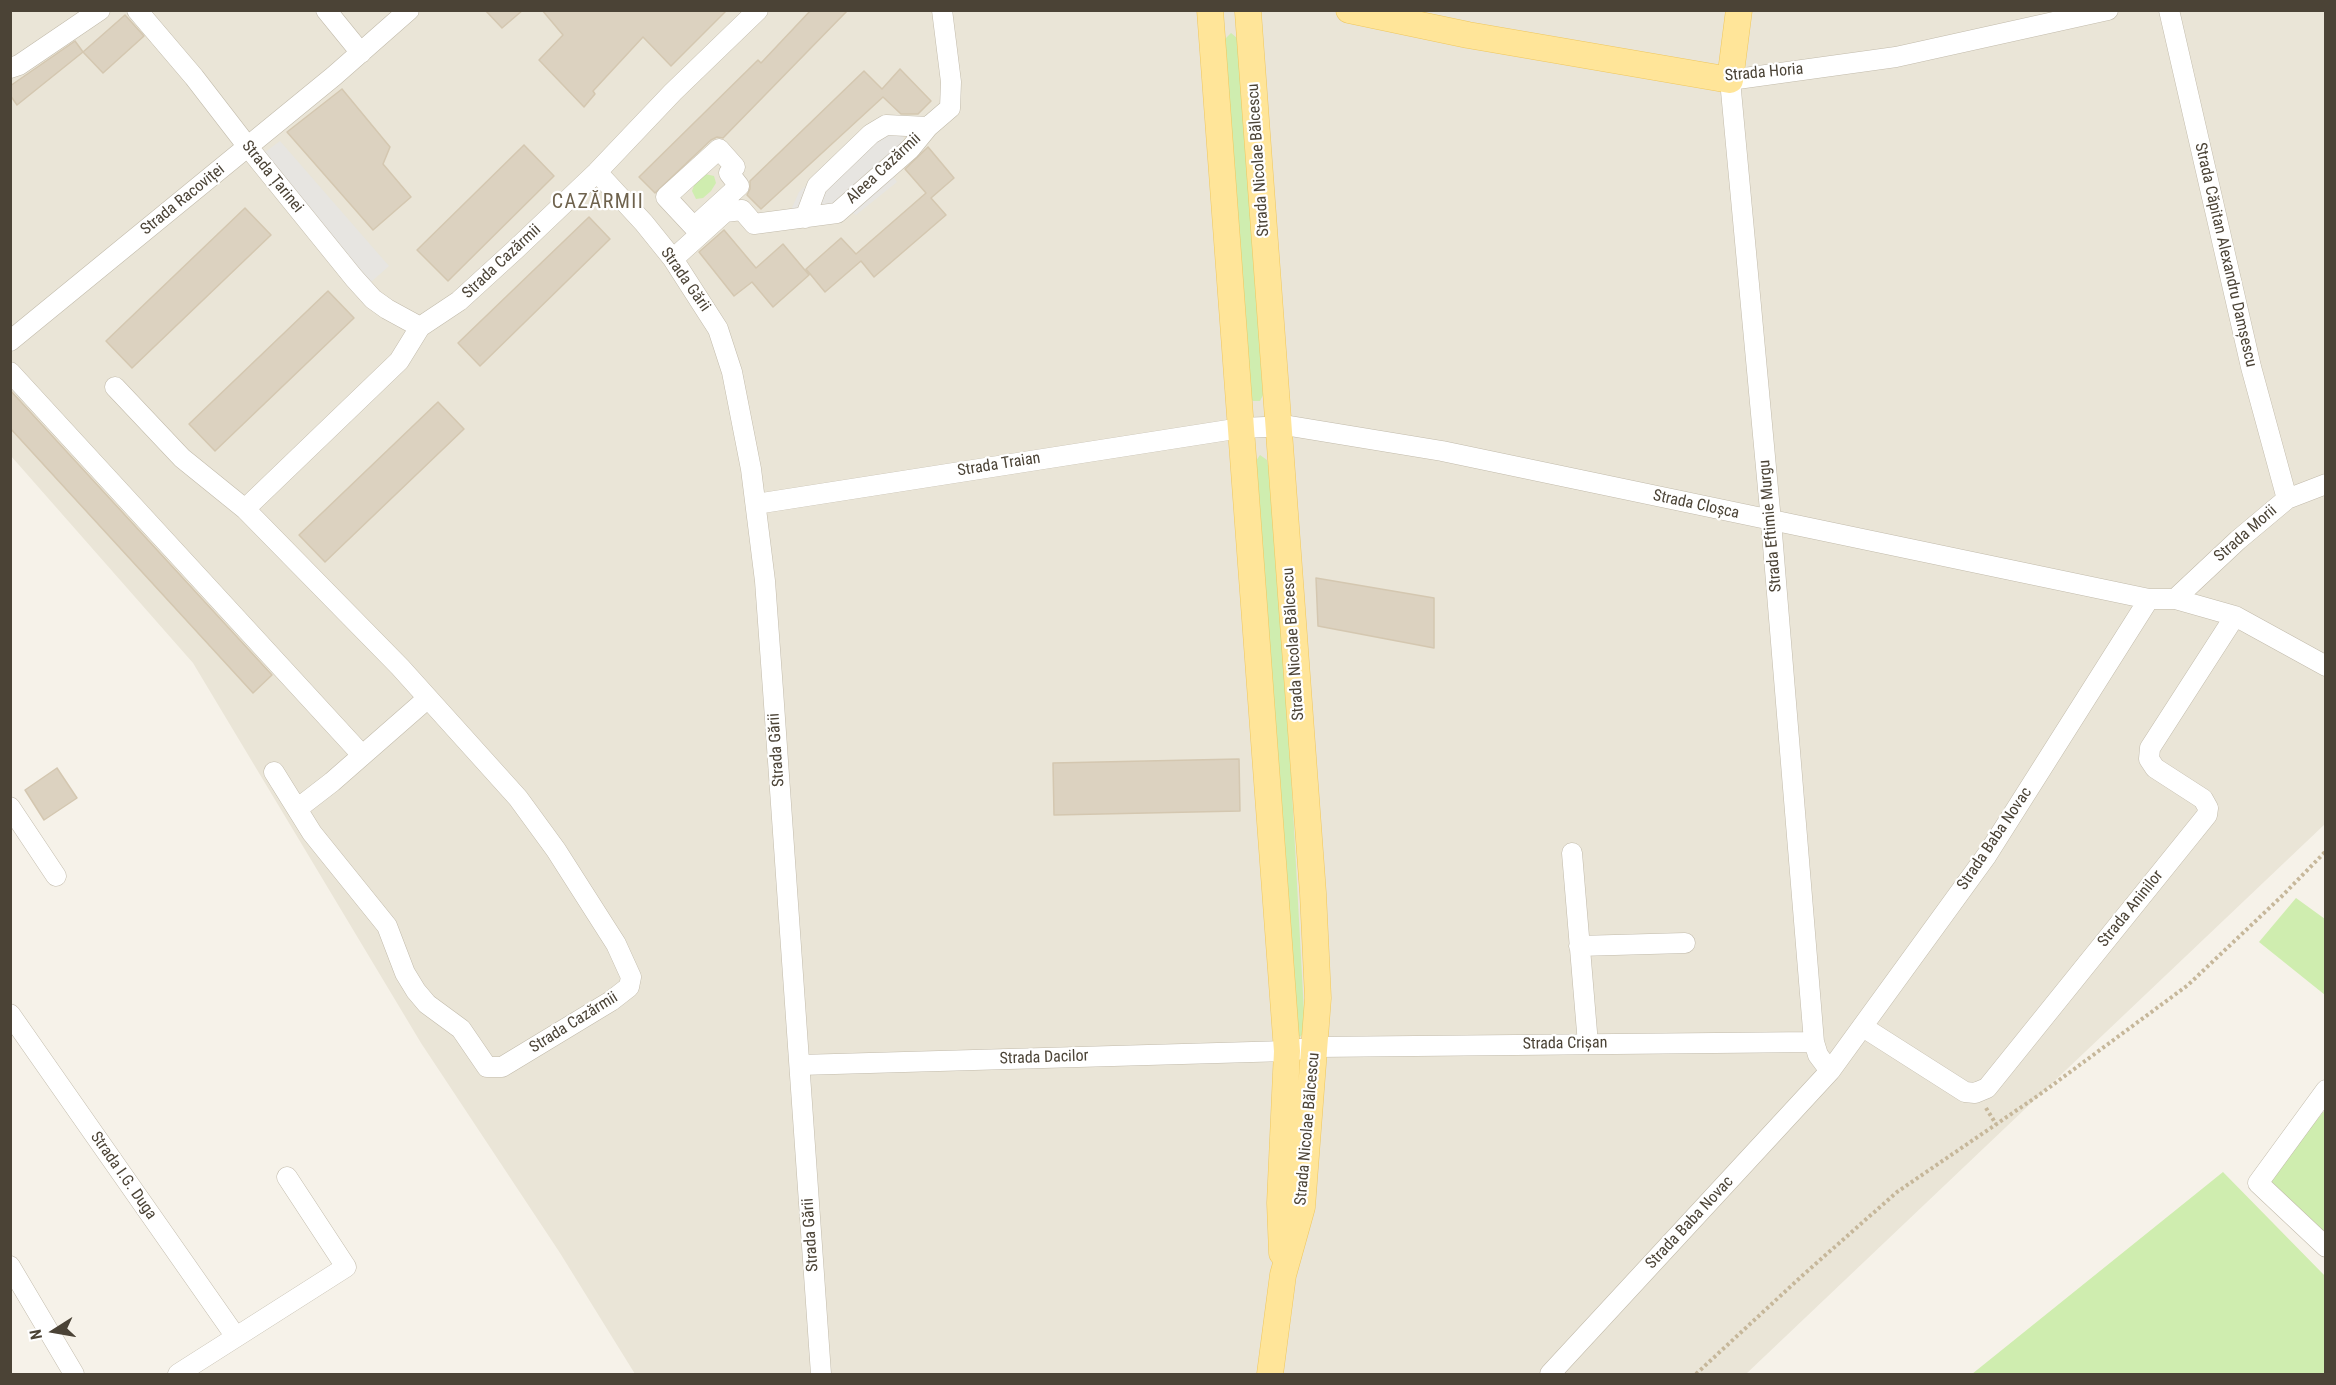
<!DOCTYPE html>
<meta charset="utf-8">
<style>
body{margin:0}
#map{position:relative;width:2336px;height:1385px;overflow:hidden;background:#f6f2e9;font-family:"Roboto Condensed",sans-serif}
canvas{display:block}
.frame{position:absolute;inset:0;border:12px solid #4b4336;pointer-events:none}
.north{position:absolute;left:24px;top:1301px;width:60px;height:60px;-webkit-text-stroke:4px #fff;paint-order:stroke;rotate:259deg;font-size:16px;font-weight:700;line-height:24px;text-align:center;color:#4b4336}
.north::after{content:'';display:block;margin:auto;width:21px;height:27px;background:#4b4336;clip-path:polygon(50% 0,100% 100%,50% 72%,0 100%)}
</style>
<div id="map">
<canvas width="2336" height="1385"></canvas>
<div class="frame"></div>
<div class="north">N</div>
</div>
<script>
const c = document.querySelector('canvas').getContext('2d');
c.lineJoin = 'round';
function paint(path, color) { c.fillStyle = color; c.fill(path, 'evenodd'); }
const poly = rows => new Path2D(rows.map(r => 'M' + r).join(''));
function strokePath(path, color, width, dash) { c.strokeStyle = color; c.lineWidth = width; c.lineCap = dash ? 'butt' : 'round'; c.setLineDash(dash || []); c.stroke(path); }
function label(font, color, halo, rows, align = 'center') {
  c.font = font + ' "Roboto Condensed",sans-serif'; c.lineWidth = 4.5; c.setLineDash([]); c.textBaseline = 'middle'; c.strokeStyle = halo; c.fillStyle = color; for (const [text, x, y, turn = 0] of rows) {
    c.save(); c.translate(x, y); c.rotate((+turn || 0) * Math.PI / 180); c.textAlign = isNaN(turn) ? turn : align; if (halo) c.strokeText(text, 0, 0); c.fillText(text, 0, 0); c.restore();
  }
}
const residential = poly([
 [10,11,2325,11,2325,824,1746,1374,635,1374,560,1253,421,1043,193,663,11,456]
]);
const green = poly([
 [1231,33,1237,38,1247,158,1263,395,1260,401,1253,401,1249,397,1225,39],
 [705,174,714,176,716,183,711,191,703,198,696,199,692,191,695,183],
 [1260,455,1267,460,1270,477,1291,773,1305,1031,1300,1037,1296,1032,1256,461],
 [2296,898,2325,919,2325,995,2259,942],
 [2325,1110,2325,1238,2266,1181],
 [2223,1172,2325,1276,2325,1374,1972,1374]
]);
const parking = poly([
 [872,125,903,129,904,155,890,171,897,182,856,215,846,209,837,217,807,228,791,210,799,192],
 [280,141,389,266,370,283,261,155]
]);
const building = poly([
 [485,10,523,10,502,28,485,10],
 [542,10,727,10,671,66,643,37,593,91,595,94,584,107,539,60,563,35,542,10],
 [811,10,848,10,723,138,717,137,711,140,655,193,639,177,758,60,761,63,811,10],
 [125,15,144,36,103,73,83,52,125,15],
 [75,41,83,52,17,105,10,95,10,86,75,41],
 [900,69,931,101,918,114,901,114,883,97,761,209,747,195,750,189,750,181,864,71,882,89,900,69],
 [342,89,390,147,383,164,411,197,373,230,287,132,342,89],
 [524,145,554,176,448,281,417,250,524,145],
 [928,147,954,178,931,198,946,215,874,277,861,261,825,292,806,269,841,238,856,254,926,193,905,169,928,147],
 [245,208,271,235,132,368,106,341,245,208],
 [589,217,610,239,480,366,458,343,589,217],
 [724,230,756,268,783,244,809,275,773,307,752,282,734,296,699,252,724,230],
 [328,291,354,318,215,451,189,424,328,291],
 [10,390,272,675,253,693,10,428,10,390],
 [438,402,464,429,325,562,299,535,438,402],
 [1316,578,1434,598,1434,648,1318,626,1316,578],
 [1239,759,1240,811,1054,815,1053,763,1239,759],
 [57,768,77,798,44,820,25,790,57,768]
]);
const path = poly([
 [1986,1108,1996,1124],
 [1696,1374,1803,1275,1897,1192,2039,1095,2188,985,2282,896,2326,851]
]);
const minor = poly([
 [137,10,194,77,248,147,354,278,373,299,387,309,420,327],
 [326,10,361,53],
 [2169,10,2251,367,2287,499],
 [10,68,19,65,100,10],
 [719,149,735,167,729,173,739,186,694,227,666,197,719,149],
 [597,172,644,223,673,259,718,329,732,372,751,469,765,581,773,690,821,1374],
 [805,218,817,186,871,134,886,125,928,127],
 [673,259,725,212,742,210,754,224,837,213,910,149,928,127,950,108,951,82,942,10],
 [10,341,334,76,409,10],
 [10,372,362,755],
 [115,387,182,458,245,509,400,667,518,798,556,850,616,944,631,977,629,987,611,1001,502,1067,487,1067,461,1029,427,1004,416,991,405,973,387,926,312,833,274,772],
 [756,504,1241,428,1290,426,1442,451,2149,599,2175,599,2235,616,2326,666],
 [245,509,399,361,420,327,459,301,516,249,597,172,673,92,758,10],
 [2175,599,2238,540,2287,499,2326,484],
 [10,807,56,876],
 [297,809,332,782,428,698],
 [1572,853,1588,1044],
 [1579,946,1685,943],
 [10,1014,236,1337],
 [1863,1027,1965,1092,1975,1093,1987,1088,2207,815,2208,808,2203,799,2155,768,2149,759,2150,748,2235,616],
 [800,1065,1287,1051,1316,1047,1814,1042],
 [1830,1071,1987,855,2149,599],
 [2326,1090,2258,1183,2326,1247],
 [10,1266,74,1374],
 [178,1374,346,1267,287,1177],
 [1550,1374,1830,1071,1818,1055,1814,1042,1771,521,1730,80,1896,57,2108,10]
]);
const major = poly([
 [1210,10,1287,1051,1280,1203,1282,1253],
 [1349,10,1468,35,1730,80,1739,10],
 [1248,12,1313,893,1318,998,1302,1207,1283,1275,1270,1374]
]);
const streetNames = [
 ["Strada Horia",1764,73,-5],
 ["Strada Nicolae Bălcescu",1259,160,-94],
 ["Aleea Cazărmii",884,169,-43],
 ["Strada Țarinei",272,177,51],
 ["Strada Racoviței",183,200,-39],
 ["Strada Căpitan Alexandru Damșescu",2225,255,77],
 ["Strada Cazărmii",502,262,-43],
 ["Strada Gării",685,280,55],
 ["Strada Traian",999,465,-9],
 ["Strada Cloșca",1696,505,12],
 ["Strada Eftimie Murgu",1771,526,-95],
 ["Strada Morii",2246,534,-41],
 ["Strada Nicolae Bălcescu",1294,644,-94],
 ["Strada Gării",777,750,-94],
 ["Strada Baba Novac",1995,839,-56],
 ["Strada Aninilor",2131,909,-51],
 ["Strada Cazărmii",574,1023,-32],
 ["Strada Crișan",1565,1044,-1],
 ["Strada Dacilor",1044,1058,-2],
 ["Strada Nicolae Bălcescu",1308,1129,-85],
 ["Strada I.G. Duga",123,1176,55],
 ["Strada Baba Novac",1690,1223,-47],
 ["Strada Gării",811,1235,-94]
];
const quarterNames = [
 ["CAZĂRMII",598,203]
];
paint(residential, '#eae5d7');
paint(green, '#cfedaf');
paint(parking, '#e7e5e1');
paint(building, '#dcd2c0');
strokePath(building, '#d4c7b0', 1.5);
strokePath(minor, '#c2bbab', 21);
strokePath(major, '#efc75e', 27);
strokePath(path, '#c6b79a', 4, [3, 3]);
strokePath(minor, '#fff', 20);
strokePath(major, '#ffe599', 26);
label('16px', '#4b4336', '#fff', streetNames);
c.letterSpacing = '1.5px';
label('20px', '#6e624d', '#fff', quarterNames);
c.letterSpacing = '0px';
</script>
